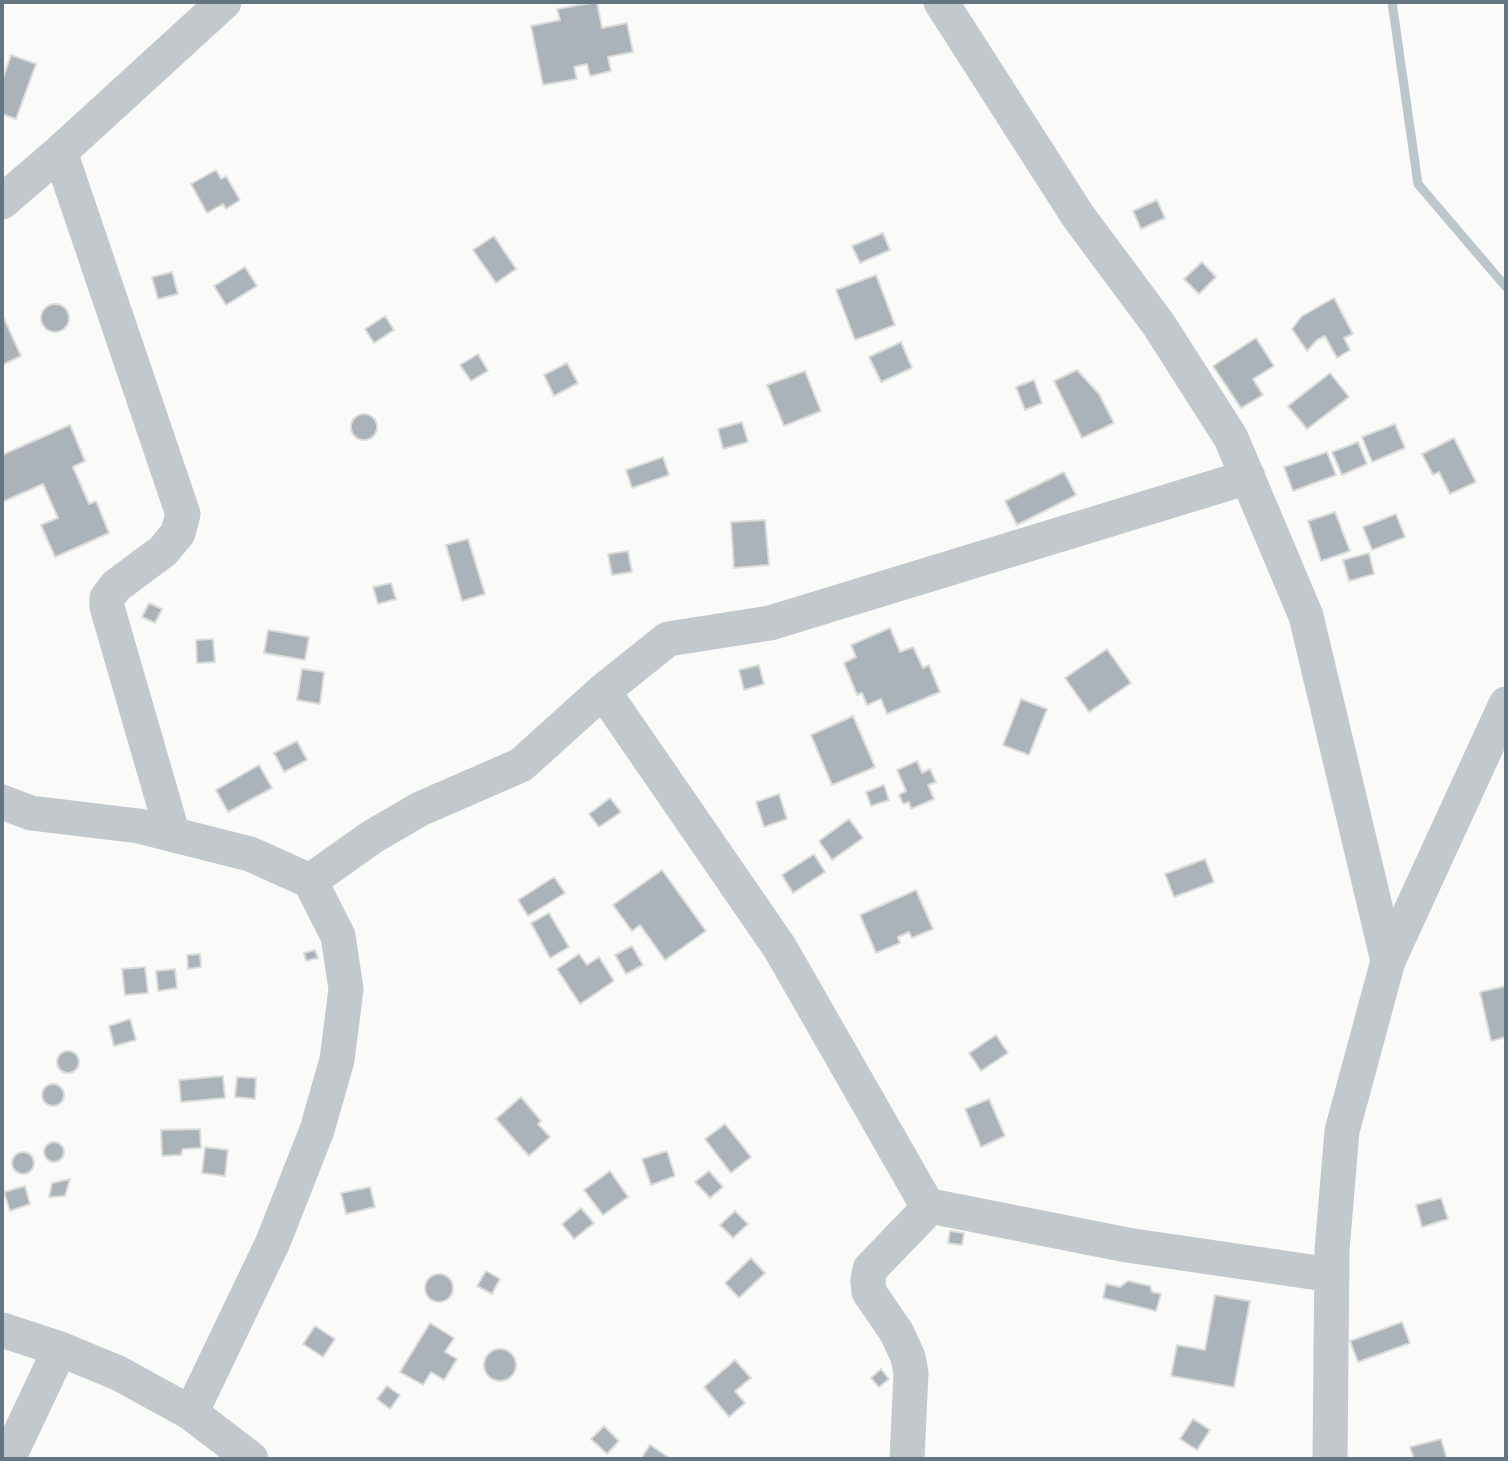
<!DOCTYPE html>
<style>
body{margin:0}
#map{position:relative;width:1508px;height:1461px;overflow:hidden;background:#fafaf8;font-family:"Space Grotesk",sans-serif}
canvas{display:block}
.frame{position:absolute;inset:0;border:4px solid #657683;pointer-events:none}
</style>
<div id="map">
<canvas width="1508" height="1461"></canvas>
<div class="frame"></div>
</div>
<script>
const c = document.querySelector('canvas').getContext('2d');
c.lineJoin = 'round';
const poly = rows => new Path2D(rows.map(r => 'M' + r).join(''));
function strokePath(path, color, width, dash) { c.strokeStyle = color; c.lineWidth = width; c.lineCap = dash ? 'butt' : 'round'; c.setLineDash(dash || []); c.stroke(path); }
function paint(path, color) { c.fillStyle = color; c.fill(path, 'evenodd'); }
const stream = poly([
 [1392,2,1418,184,1506,287]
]);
const building = poly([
 [597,2,602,28,627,23,633,52,608,57,611,71,590,76,587,64,574,67,577,79,543,85,531,26,560,20,557,9,597,2],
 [11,55,36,64,16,119,2,114,2,81,11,55],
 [216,170,221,179,226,176,240,200,226,209,223,204,207,213,191,184,216,170],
 [1157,200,1165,218,1141,229,1133,211,1157,200],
 [883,233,890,250,860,263,852,246,883,233],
 [494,236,516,269,496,283,473,250,494,236],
 [1202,262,1216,277,1199,294,1184,279,1202,262],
 [245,267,257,286,226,305,214,286,245,267],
 [172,272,178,294,158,299,152,277,172,272],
 [876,275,895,325,855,340,836,290,876,275],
 [1334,298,1353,334,1344,338,1350,350,1337,358,1325,336,1317,340,1307,351,1292,329,1302,316,1334,298],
 '41 318a14 14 0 1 1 28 0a14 14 0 1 1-28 0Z',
 [2,314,21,356,2,365,2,314],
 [385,316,394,330,374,343,365,329,385,316],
 [1256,338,1274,366,1253,379,1263,395,1241,408,1213,366,1256,338],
 [901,342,912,368,881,382,869,357,901,342],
 [478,354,488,371,471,381,460,365,478,354],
 [567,363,578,383,554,396,544,375,567,363],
 [1077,370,1099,394,1114,423,1082,438,1054,381,1077,370],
 [805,371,821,411,784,426,767,385,805,371],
 [1330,373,1349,397,1307,429,1288,406,1330,373],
 [1034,380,1042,403,1025,410,1016,387,1034,380],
 '351 427a13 13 0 1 1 26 0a13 13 0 1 1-26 0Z',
 [742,422,748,442,723,449,718,429,742,422],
 [1395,424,1405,448,1372,462,1362,437,1395,424],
 [70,425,85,461,73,467,89,504,96,501,109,533,55,557,41,525,58,518,43,484,2,502,2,455,70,425],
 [1454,438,1476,482,1450,494,1439,472,1433,475,1422,454,1454,438],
 [1358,442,1367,464,1342,475,1332,452,1358,442],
 [1327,452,1336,475,1293,491,1284,467,1327,452],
 [663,457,669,475,632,488,626,470,663,457],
 [1064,472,1076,495,1017,525,1005,501,1064,472],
 [1335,512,1350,551,1321,561,1308,521,1335,512],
 [1396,514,1405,537,1372,550,1363,527,1396,514],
 [765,520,769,565,734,568,731,522,765,520],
 [468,539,485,594,462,601,446,545,468,539],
 [628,551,632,572,612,575,608,554,628,551],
 [1369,553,1374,574,1349,581,1343,560,1369,553],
 [391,583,396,599,378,604,373,587,391,583],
 [149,603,162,609,155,623,142,617,149,603],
 [890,628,900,652,913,647,923,668,929,665,940,692,887,714,881,699,867,705,862,693,857,695,844,663,856,657,851,645,890,628],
 [268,630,309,637,305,660,264,653,268,630],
 [213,639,215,662,197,663,196,640,213,639],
 [1107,649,1131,683,1089,712,1065,678,1107,649],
 [759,665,764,684,744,690,739,670,759,665],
 [302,669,324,672,320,704,297,700,302,669],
 [1021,699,1047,709,1029,755,1003,745,1021,699],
 [853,716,875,767,832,785,811,735,853,716],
 [297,741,307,760,284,772,274,753,297,741],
 [917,761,922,773,930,769,936,782,928,785,934,799,911,809,909,802,903,804,899,795,906,791,897,770,917,761],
 [259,765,272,788,228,812,216,790,259,765],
 [884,785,889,800,871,806,866,792,884,785],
 [779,794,787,819,764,827,756,802,779,794],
 [610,798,621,812,599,827,589,814,610,798],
 [849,819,863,838,832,860,819,841,849,819],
 [814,854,825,872,793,893,782,875,814,854],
 [1205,859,1214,882,1174,897,1165,874,1205,859],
 [662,870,706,931,665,960,640,925,632,931,613,905,662,870],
 [554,877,565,893,528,916,518,900,554,877],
 [916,890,933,929,912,938,909,932,898,937,900,943,876,953,860,915,916,890],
 [549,913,569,947,550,958,531,923,549,913],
 [632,946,643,965,626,974,615,955,632,946],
 [315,950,318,958,306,961,304,953,315,950],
 [200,954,201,967,188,969,187,955,200,954],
 [579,954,587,965,599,957,614,981,580,1004,557,969,579,954],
 [145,967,148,993,125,995,122,969,145,967],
 [175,969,177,988,158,991,156,971,175,969],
 [1506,986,1506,1037,1491,1041,1480,992,1506,986],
 [130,1019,136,1040,114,1046,109,1026,130,1019],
 [996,1035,1008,1053,981,1071,969,1053,996,1035],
 '57 1062a11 11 0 1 1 22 0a11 11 0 1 1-22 0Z',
 [223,1076,225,1098,181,1102,179,1080,223,1076],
 [237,1077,256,1078,255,1099,235,1097,237,1077],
 '42 1095a11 11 0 1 1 22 0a11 11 0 1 1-22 0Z',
 [521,1097,541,1121,538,1124,550,1137,529,1156,496,1119,521,1097],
 [989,1099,1005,1136,981,1147,965,1109,989,1099],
 [725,1124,751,1157,731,1173,705,1139,725,1124],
 [200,1129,201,1148,183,1149,181,1155,162,1156,161,1130,200,1129],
 '44 1152a10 10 0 1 1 20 0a10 10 0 1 1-20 0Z',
 [205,1147,228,1150,225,1176,202,1173,205,1147],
 [667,1151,675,1176,651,1185,642,1159,667,1151],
 '12 1163a11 11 0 1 1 22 0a11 11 0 1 1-22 0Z',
 [610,1171,628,1197,603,1215,584,1190,610,1171],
 [709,1171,723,1187,710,1198,695,1182,709,1171],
 [70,1179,65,1196,49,1197,52,1183,70,1179],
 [25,1186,30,1204,10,1211,4,1192,25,1186],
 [370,1187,375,1207,346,1214,341,1193,370,1187],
 [1441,1198,1448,1219,1422,1227,1416,1205,1441,1198],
 [581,1208,594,1223,574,1239,562,1224,581,1208],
 [735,1211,748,1224,733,1238,720,1225,735,1211],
 [950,1231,964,1233,962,1245,948,1243,950,1231],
 [751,1258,765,1273,739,1298,725,1283,751,1258],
 [486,1271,500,1279,492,1294,477,1286,486,1271],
 '425 1288a14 14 0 1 1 28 0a14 14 0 1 1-28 0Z',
 [1128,1281,1150,1286,1152,1292,1161,1294,1156,1311,1103,1298,1106,1284,1120,1287,1128,1281],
 [1215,1295,1250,1301,1234,1387,1171,1376,1177,1345,1205,1350,1215,1295],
 [1402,1322,1410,1343,1358,1362,1350,1341,1402,1322],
 [430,1323,454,1338,445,1352,457,1359,444,1380,431,1372,423,1385,400,1372,430,1323],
 [315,1326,335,1339,323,1357,303,1344,315,1326],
 '484 1365a16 16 0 1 1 32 0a16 16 0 1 1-32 0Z',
 [735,1360,751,1378,735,1391,745,1403,729,1417,704,1387,735,1360],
 [881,1369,889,1379,879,1387,871,1378,881,1369],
 [387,1386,400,1395,390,1409,377,1399,387,1386],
 [1193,1419,1210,1430,1197,1450,1180,1439,1193,1419],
 [604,1426,619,1441,607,1454,591,1439,604,1426],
 [1441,1439,1447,1459,1414,1459,1410,1447,1441,1439],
 [650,1445,671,1459,641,1459,650,1445]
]);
const minor = poly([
 [941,2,1078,216,1159,325,1231,438,1306,616,1388,961],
 [60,152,183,514,178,533,163,551,116,586,107,598,107,607,173,835],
 [2,202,60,152,224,2],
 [603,691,780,948,923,1198,925,1205,922,1215,870,1269,868,1280,869,1292,897,1333,908,1357,911,1373,907,1459],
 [2,802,31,813,139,826,250,854,310,881,338,936,346,989,337,1060,317,1130,273,1242,191,1413],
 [310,881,372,837,420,809,521,765,603,691,668,639,770,623,1248,477],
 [925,1205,1127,1245,1332,1275],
 [2,1330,60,1349,118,1373,191,1413,251,1459],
 [8,1459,60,1349],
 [1330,1459,1332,1250,1342,1131,1388,961,1506,704]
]);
strokePath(stream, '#bbc7cb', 9);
paint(building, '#aab3b9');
strokePath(building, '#dcdcda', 2);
strokePath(minor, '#c3c8cc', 35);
</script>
